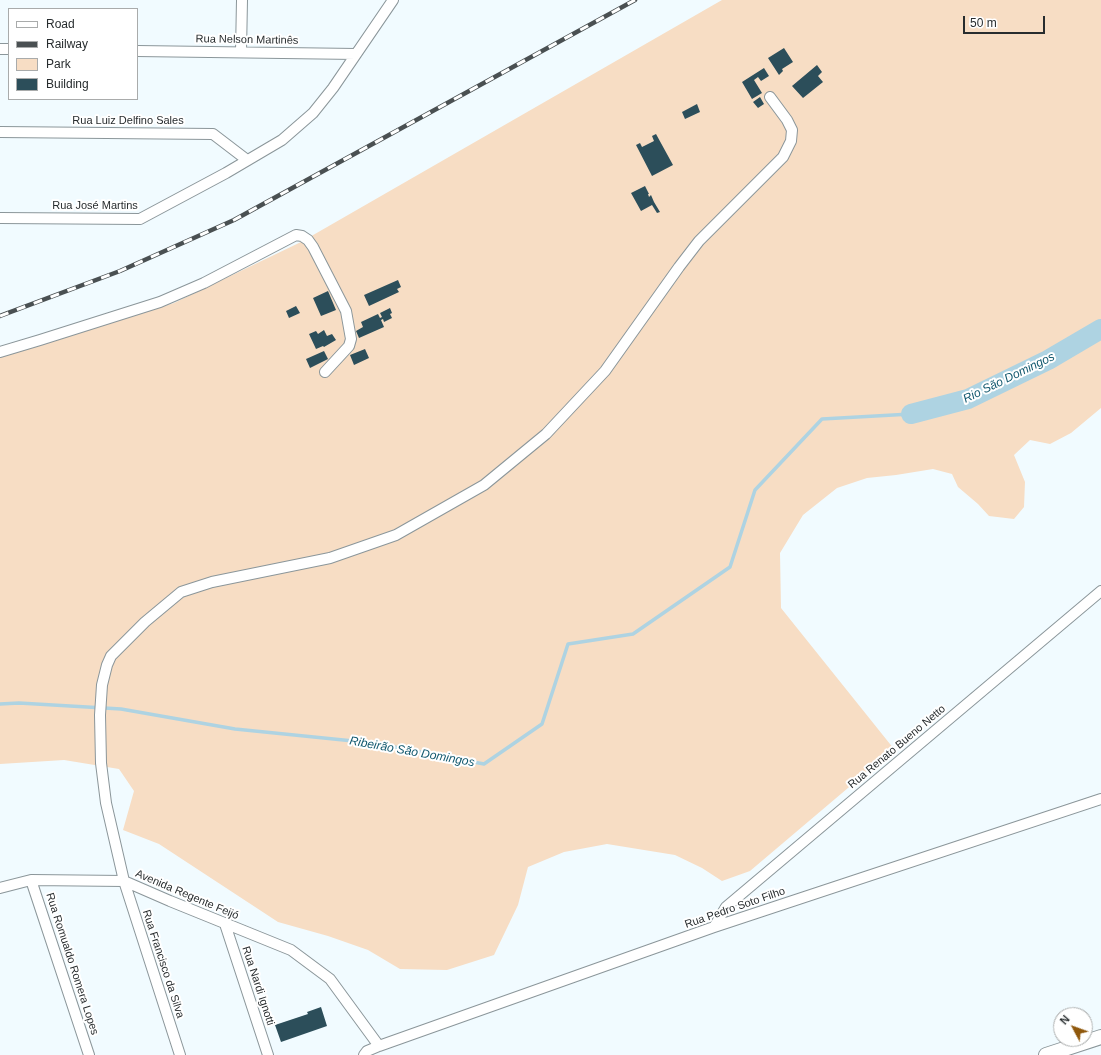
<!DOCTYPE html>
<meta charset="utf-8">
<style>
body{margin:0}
#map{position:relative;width:1101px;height:1055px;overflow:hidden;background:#f1fbff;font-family:Helvetica,sans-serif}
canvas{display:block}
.legend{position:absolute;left:8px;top:8px;width:130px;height:92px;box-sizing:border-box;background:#fff;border:1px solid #a9abab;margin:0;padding:5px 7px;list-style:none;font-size:12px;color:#272c2e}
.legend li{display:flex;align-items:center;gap:8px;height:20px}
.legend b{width:20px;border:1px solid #a9abab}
.north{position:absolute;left:1053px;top:1007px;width:40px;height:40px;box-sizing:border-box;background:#fff;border:1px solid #a9abab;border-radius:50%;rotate:311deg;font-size:11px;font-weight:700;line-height:16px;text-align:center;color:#272c2e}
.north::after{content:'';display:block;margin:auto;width:14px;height:18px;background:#8f580c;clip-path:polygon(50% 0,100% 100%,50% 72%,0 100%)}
.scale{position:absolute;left:963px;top:16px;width:82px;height:18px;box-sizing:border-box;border:2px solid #272c2e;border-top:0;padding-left:5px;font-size:12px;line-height:14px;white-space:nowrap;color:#272c2e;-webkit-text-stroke:3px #fff;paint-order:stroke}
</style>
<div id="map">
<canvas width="1101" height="1055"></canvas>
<ul class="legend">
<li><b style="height:5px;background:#fff"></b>Road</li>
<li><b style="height:5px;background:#4a5052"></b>Railway</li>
<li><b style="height:11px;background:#f7ddc4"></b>Park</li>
<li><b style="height:11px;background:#2c4e5a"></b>Building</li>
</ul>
<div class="north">N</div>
<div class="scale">50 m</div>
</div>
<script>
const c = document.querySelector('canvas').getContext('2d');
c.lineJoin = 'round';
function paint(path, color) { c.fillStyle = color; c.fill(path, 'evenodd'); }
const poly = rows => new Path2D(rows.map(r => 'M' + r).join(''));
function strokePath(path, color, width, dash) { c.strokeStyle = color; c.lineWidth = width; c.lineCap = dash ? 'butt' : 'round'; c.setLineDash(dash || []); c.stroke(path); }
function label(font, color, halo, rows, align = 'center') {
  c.font = font + ' Helvetica,sans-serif'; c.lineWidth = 4; c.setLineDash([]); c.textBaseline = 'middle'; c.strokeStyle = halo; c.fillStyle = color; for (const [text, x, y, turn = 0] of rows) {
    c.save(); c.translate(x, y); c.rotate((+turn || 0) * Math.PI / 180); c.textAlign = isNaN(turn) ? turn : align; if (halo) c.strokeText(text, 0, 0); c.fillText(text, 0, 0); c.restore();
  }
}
const green = poly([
 [722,0,1101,0,1101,408,1071,433,1050,444,1030,440,1014,455,1025,482,1024,507,1014,519,989,516,978,504,958,487,952,474,933,469,896,475,867,478,837,488,803,515,780,553,781,608,894,749,750,871,722,881,702,868,675,855,607,844,564,852,528,867,518,905,494,955,447,970,400,969,368,950,328,936,278,922,159,844,123,830,134,791,119,769,64,760,0,764,0,357,174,303,301,242]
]);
const stream = poly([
 [0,704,19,703,121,709,235,729,373,743,484,764,542,724,568,644,633,634,730,567,755,490,822,419,911,414]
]);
const river = poly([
 [911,414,968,399,1048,360,1101,329]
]);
const building = poly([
 [784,48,793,62,782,69,783,71,779,75,768,58],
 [817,65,822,72,818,76,823,82,803,98,792,86],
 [764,68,769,76,761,81,758,77,754,80,762,93,752,99,742,82],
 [760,97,764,104,758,108,753,102],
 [697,104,700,112,685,119,682,112],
 [656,134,673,165,652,176,636,145,640,143,642,147,654,141,652,136],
 [645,186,649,194,648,194,649,197,651,195,654,202,660,212,657,213,652,205,641,211,631,193],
 [398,280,401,287,397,289,399,292,369,306,364,295],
 [328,291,336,310,321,316,313,298],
 [296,306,300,313,289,318,286,311],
 [390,308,392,313,390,314,392,318,384,322,383,319,381,320,384,327,359,338,356,331,363,327,361,322,378,314,380,318,382,317,380,313],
 [324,330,327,336,332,334,336,340,324,347,323,346,316,349,309,334,316,331,318,334],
 [365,349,369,358,354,365,350,355],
 [324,351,328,359,310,368,306,359],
 [321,1007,327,1026,281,1042,275,1025,308,1014,307,1012]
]);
const street = poly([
 [0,49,9,49],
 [137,51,356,54],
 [241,52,242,0],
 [0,132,213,134,247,160],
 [0,218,140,219,226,173,282,140,313,113,333,88,393,0],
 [0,352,40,340,160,302,204,283,296,235,302,236,308,240,313,247,346,311,351,339,349,346,325,372],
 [31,880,89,1055],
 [0,888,31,880,124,881,170,901,291,950,330,979,379,1046],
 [225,924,268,1055],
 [714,927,726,907,1101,591],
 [180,1055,124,881,106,803,101,763,100,715,102,685,107,665,111,656,145,622,181,592,212,582,330,558,396,535,484,485,546,434,605,371,679,267,699,241,783,157,791,141,792,130,787,120,770,97],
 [364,1055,367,1051,379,1046,714,927,1101,799]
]);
const secondary = poly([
 [1046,1055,1101,1037]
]);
const rail = poly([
 [0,316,120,271,234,220,635,0]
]);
const streetNames = [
 ["Rua Nelson Martinês",247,40,1],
 ["Rua Luiz Delfino Sales",128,121],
 ["Rua José Martins",95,206],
 ["Rua Renato Bueno Netto",897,747,-40],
 ["Avenida Regente Feijó",187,895,23],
 ["Rua Pedro Soto Filho",735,908,-19],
 ["Rua Romualdo Romera Lopes",72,964,72],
 ["Rua Francisco da Silva",163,964,72],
 ["Rua Nardi Ignotti",258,986,72]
];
const waterNames = [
 ["Rio São Domingos",1009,378,-26],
 ["Ribeirão São Domingos",412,752,10]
];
paint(green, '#f7ddc4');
strokePath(stream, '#aed3e2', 3.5);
strokePath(river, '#aed3e2', 20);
paint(building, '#2c4e5a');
strokePath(street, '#8b969a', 12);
strokePath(secondary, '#8b969a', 16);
strokePath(street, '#fff', 10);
strokePath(secondary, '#fff', 14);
strokePath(rail, '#4a5052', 4.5);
strokePath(rail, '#fff', 3, [9]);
label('11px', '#272c2e', '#fff', streetNames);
label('italic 12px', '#11586e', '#fff', waterNames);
</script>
